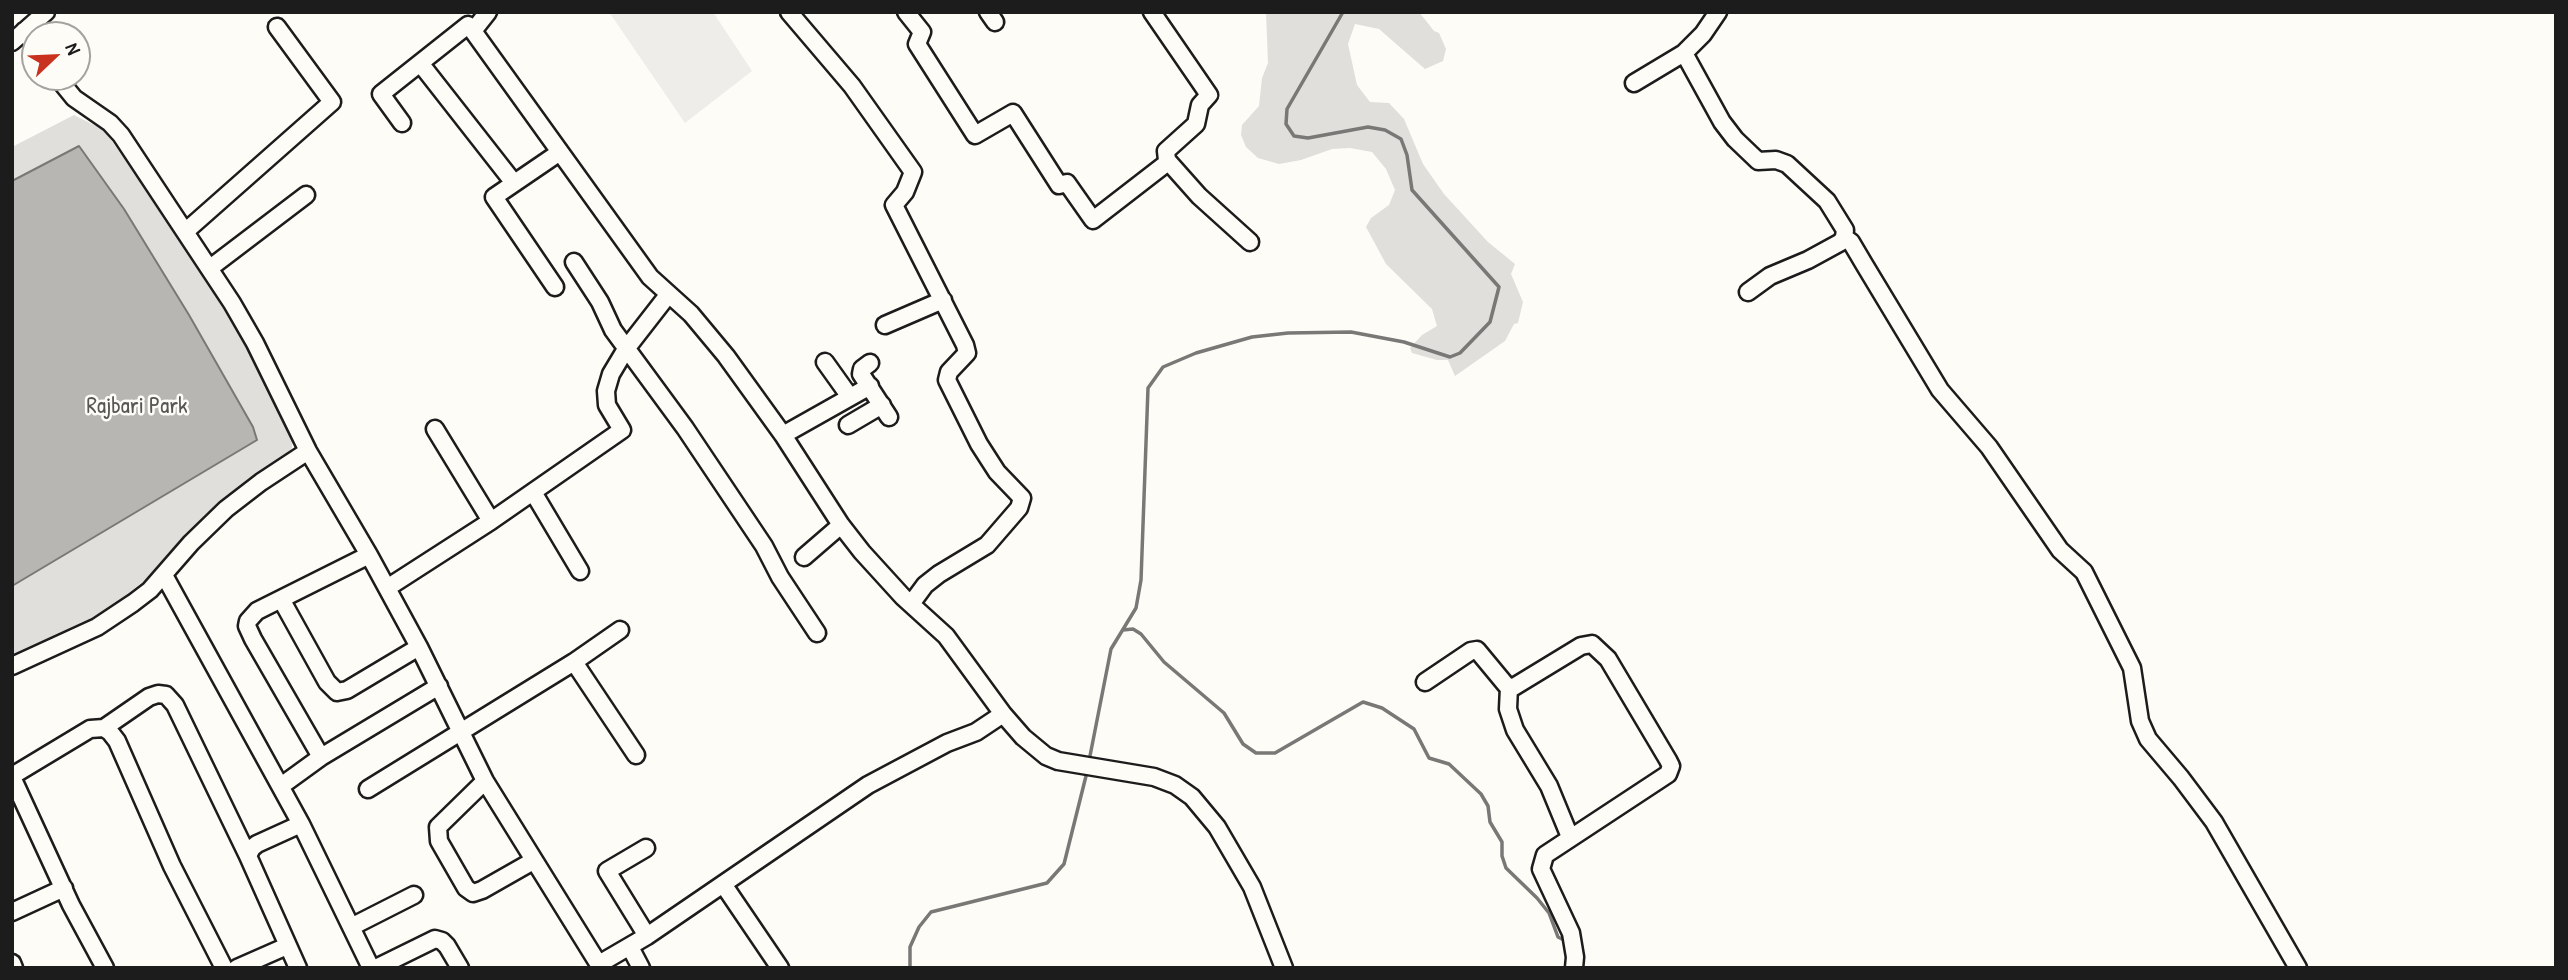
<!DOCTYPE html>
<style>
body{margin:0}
#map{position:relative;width:2568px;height:980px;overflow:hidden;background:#fdfcf7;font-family:"Patrick Hand",sans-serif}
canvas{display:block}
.frame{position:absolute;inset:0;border:14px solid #1c1c1c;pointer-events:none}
.north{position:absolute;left:21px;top:21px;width:70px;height:70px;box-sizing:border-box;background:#fdfcf7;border:2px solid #a3a29f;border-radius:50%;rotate:67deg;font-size:19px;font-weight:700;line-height:28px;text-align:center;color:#1c1c1c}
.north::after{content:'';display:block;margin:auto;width:24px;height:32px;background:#c8321e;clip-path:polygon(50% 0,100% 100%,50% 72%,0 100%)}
</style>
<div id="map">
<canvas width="2568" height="980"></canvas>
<div class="frame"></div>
<div class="north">N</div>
</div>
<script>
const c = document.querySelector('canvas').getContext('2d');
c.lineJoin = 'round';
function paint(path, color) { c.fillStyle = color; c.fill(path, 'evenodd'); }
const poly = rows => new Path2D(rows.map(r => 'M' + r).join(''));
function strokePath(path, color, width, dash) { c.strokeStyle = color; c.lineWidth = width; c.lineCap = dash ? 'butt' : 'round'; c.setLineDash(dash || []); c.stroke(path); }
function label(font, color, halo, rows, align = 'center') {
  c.font = font + ' "Patrick Hand",sans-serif'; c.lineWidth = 5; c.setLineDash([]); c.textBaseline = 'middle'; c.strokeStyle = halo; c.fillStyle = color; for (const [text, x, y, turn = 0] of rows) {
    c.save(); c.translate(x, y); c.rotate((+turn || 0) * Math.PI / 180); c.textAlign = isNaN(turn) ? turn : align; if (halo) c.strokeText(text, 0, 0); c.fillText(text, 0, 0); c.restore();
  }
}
const built = poly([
 [609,12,713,12,752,71,685,123]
]);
const green = poly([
 [1266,12,1419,12,1434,31,1439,33,1446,49,1443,61,1425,69,1379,29,1355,24,1348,44,1357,85,1370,102,1389,103,1404,119,1423,164,1444,194,1488,242,1515,264,1511,274,1523,302,1518,323,1514,324,1505,341,1455,376,1448,360,1437,360,1412,353,1410,348,1422,335,1437,326,1432,309,1386,264,1366,227,1371,218,1389,205,1395,190,1386,169,1372,152,1350,148,1332,149,1301,160,1279,164,1258,158,1246,147,1241,135,1242,125,1259,106,1262,78,1268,63],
 [74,115,104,130,190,253,262,374,292,440,292,448,286,455,263,473,213,508,158,569,107,611,12,660,12,147]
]);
const water = poly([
 [79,146,124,209,189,315,253,427,257,440,12,586,12,181,79,146]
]);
const stream = poly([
 [1123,630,1133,629,1141,634,1164,662,1224,713,1243,744,1256,753,1275,753,1363,702,1382,708,1414,729,1429,758,1449,764,1481,794,1488,806,1490,822,1502,842,1502,856,1506,868,1537,898,1549,913,1558,937,1566,941],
 [1089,761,1111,649,1136,608,1141,580,1148,388,1163,367,1196,353,1252,337,1288,333,1351,332,1404,342,1450,357,1460,353,1490,322,1499,287,1412,190,1407,155,1401,139,1385,130,1368,127,1308,138,1294,136,1286,124,1287,109,1343,12],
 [910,968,910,947,919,927,931,912,1047,883,1064,864,1087,772]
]);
const minor = poly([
 [488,12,473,31,650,277,691,314,726,356,783,435,841,525,862,552,903,597,946,636,1003,714,1023,737,1046,756,1058,761,1154,777,1175,785,1192,797,1217,827,1252,887,1284,968],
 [789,12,852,86,913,172,905,192,894,205,965,345,967,353,949,372,947,380,979,444,997,472,1022,498,1019,508,987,545,939,574,925,585,911,604],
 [906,12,922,32,917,44,975,135,1013,113,1059,185,1067,183,1093,220,1168,162],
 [988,12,995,22],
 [1152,12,1209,95,1200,105,1196,124,1166,151,1167,160,1199,196,1250,242],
 [24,31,35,46],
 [12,42,46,12],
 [1684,53,1722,122,1735,139,1758,161,1776,160,1787,164,1827,201,1845,230,1844,237,1841,242,1808,260,1770,276,1748,292],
 [420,63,514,183],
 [57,77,74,98,110,123,121,135,232,303,255,343,308,451,369,555,419,647,485,781,601,968],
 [1634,83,1684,53,1703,34,1718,12],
 [402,123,381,94,468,25,473,31],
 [186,231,332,102,277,27],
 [1844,237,1851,242,1864,264,1940,390,1989,447,2060,550,2084,572,2132,668,2140,721,2148,739,2181,778,2214,822,2298,968],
 [574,262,600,302,613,330,685,428,764,546,780,577,817,633],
 [210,268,306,195],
 [555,287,494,197,560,152],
 [885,325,943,300],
 [825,362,850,397],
 [870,363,862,369,861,374,889,417],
 [848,425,882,405],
 [435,429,491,521],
 [783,435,870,386],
 [533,492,580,571],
 [804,557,841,525],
 [164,575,301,824,371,968],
 [387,588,491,521,622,430,607,405,606,391,611,374,626,349,668,295],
 [281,599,327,682,337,692,347,690,419,647],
 [574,662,636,755],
 [12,666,97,627,133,603,150,590,191,543,226,509,261,482,308,451],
 [1425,682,1471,651,1477,650,1506,685,1512,688,1581,646,1592,644,1608,659,1668,760,1671,766,1668,774,1545,855,1541,869,1571,933,1575,957,1574,968],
 [1509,687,1508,709,1515,730,1549,786,1570,837],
 [104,728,149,697,158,694,166,695,175,705,248,856],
 [321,757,253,639,247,626,248,621,257,611,369,555],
 [12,776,90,729,104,728,110,732,117,741,172,866,224,968],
 [12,777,71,905,105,968],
 [485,781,438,827,439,841,466,888,473,893,482,890,533,861],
 [281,786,321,757,439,686],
 [368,789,574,662,620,630],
 [646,848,607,871,647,936],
 [723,884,780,968],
 [12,912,64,888],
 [351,927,414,895],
 [630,947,641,968],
 [12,963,14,968],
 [599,964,647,936,868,785,947,743,976,732,1003,714],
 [237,968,287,946],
 [298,968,248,856,252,848,257,844,301,824],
 [376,968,435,939,442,941,447,946,460,968]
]);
const parkNames = [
 ["Rajbari Park",137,407]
];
paint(built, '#eeede9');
paint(green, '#e0dfdb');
paint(water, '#b7b6b2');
strokePath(water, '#797876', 2);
strokePath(stream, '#797876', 3.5);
strokePath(minor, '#1c1c1c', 21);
strokePath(minor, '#fdfcf7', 16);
label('23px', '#575655', '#fdfcf7', parkNames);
</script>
